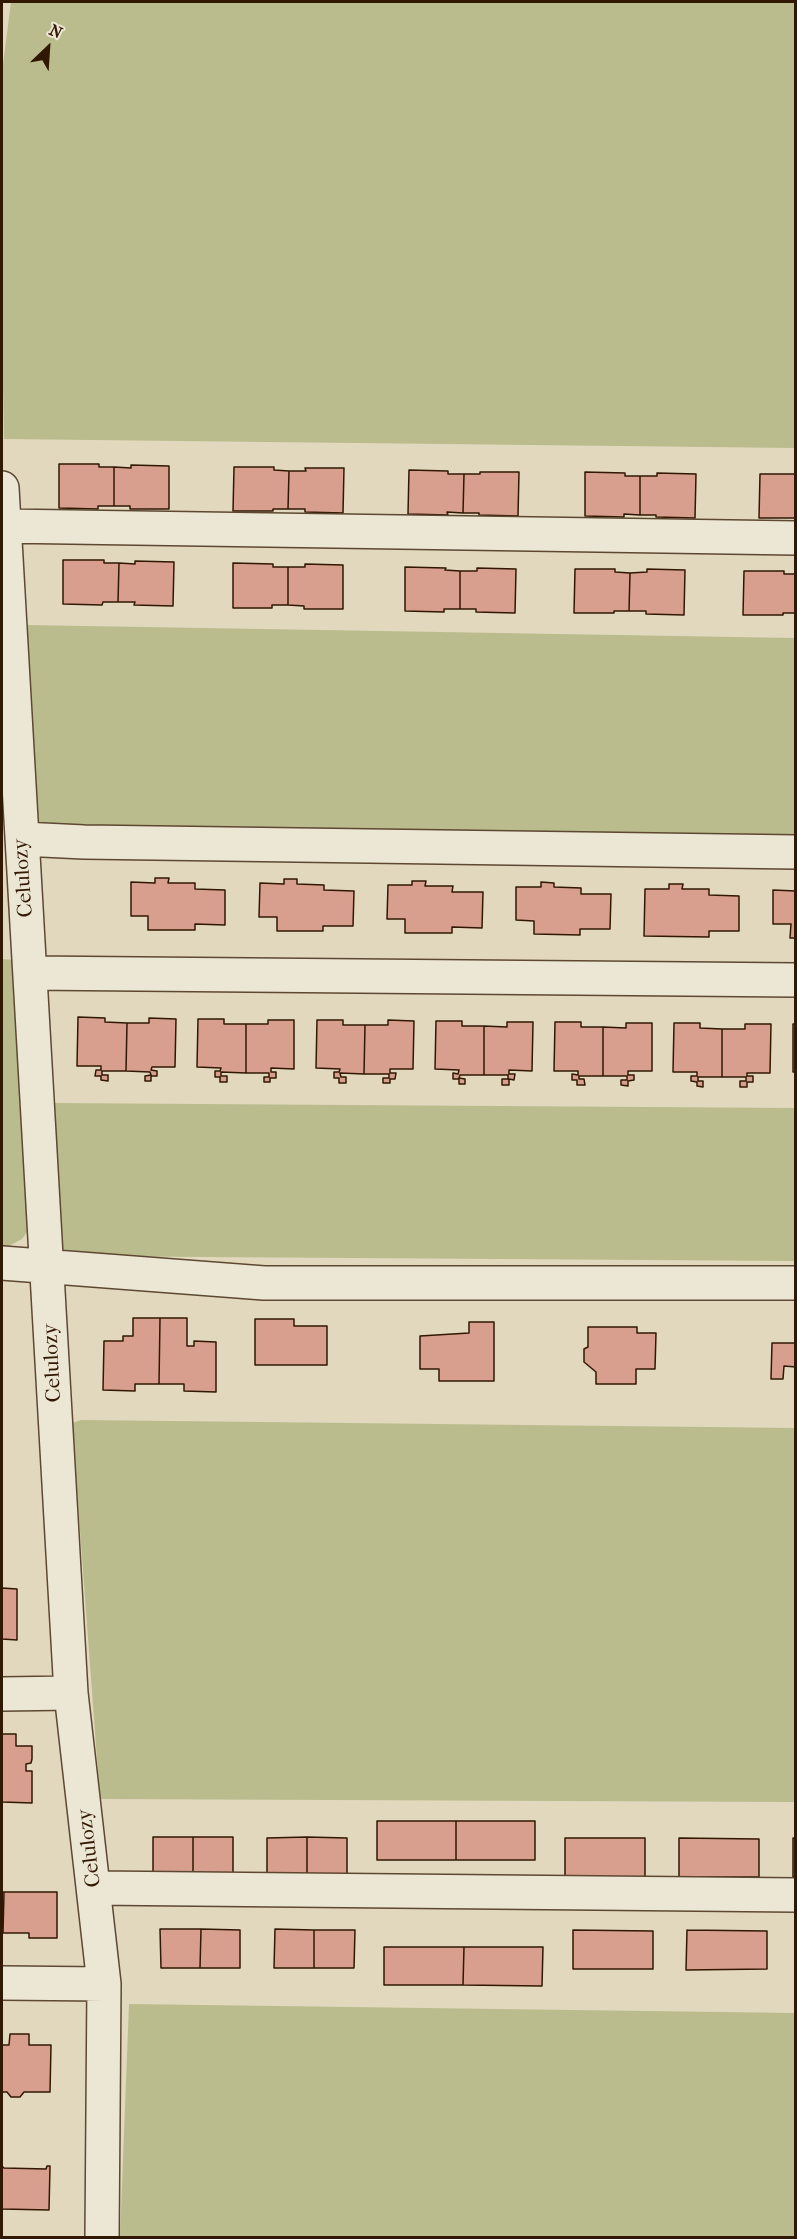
<!DOCTYPE html>
<style>
body{margin:0}
#map{position:relative;width:797px;height:2239px;overflow:hidden;background:#e2d8bd;font-family:"IM FELL French Canon",serif}
canvas{display:block}
.frame{position:absolute;inset:0;border:3px solid #311803;pointer-events:none}
.north{position:absolute;left:18px;top:18px;width:60px;height:60px;-webkit-text-stroke:4px #ece6d4;paint-order:stroke;rotate:25deg;font-size:16px;font-weight:700;line-height:24px;text-align:center;color:#311803}
.north::after{content:'';display:block;margin:auto;width:21px;height:27px;background:#311803;clip-path:polygon(50% 0,100% 100%,50% 72%,0 100%)}
</style>
<div id="map">
<canvas width="797" height="2239"></canvas>
<div class="frame"></div>
<div class="north">N</div>
</div>
<script>
const c = document.querySelector('canvas').getContext('2d');
c.lineJoin = 'round';
function paint(path, color) { c.fillStyle = color; c.fill(path, 'evenodd'); }
const poly = rows => new Path2D(rows.map(r => 'M' + r).join(''));
function strokePath(path, color, width, dash) { c.strokeStyle = color; c.lineWidth = width; c.lineCap = dash ? 'butt' : 'round'; c.setLineDash(dash || []); c.stroke(path); }
function label(font, color, halo, rows, align = 'center') {
  c.font = font + ' "IM FELL French Canon",serif'; c.lineWidth = 6; c.setLineDash([]); c.textBaseline = 'middle'; c.strokeStyle = halo; c.fillStyle = color; for (const [text, x, y, turn = 0] of rows) {
    c.save(); c.translate(x, y); c.rotate((+turn || 0) * Math.PI / 180); c.textAlign = isNaN(turn) ? turn : align; if (halo) c.strokeText(text, 0, 0); c.fillText(text, 0, 0); c.restore();
  }
}
const green = poly([
 [11,2,795,2,795,448,4,439,2,339,2,72],
 [25,625,795,638,795,836,34,827],
 [2,959,15,960,30,1228,22,1239,9,1246,2,1248],
 [51,1103,795,1108,795,1261,60,1256],
 [81,1420,795,1428,795,1802,100,1799,72,1423],
 [129,2004,795,2013,795,2237,120,2237]
]);
const building = poly([
 [59,464,99,464,99,467,114,467,114,506,98,506,98,509,59,508,59,464],
 [131,465,169,466,169,509,130,509,130,506,114,506,114,467,131,468,131,465],
 [234,467,274,467,274,470,289,471,288,509,273,509,273,511,233,511,234,467],
 [305,468,344,468,343,513,305,512,305,509,288,509,289,471,306,471,305,468],
 [409,470,448,471,448,474,464,474,463,513,447,512,448,515,408,514,409,470],
 [480,472,519,472,518,516,479,515,479,513,463,513,464,474,480,474,480,472],
 [585,472,625,473,625,476,640,476,640,515,624,514,624,517,585,516,585,472],
 [657,473,696,474,695,518,656,517,656,515,640,515,640,476,657,476,657,473],
 [760,474,796,474,796,518,759,518,760,474],
 [63,560,104,560,104,563,119,563,118,602,103,602,102,605,63,604,63,560],
 [135,561,174,562,173,606,134,605,135,602,118,602,119,563,135,564,135,561],
 [233,563,273,564,273,567,288,567,288,605,272,605,272,608,233,608,233,563],
 [305,564,343,565,343,609,304,609,304,606,288,605,288,567,305,567,305,564],
 [405,567,446,568,445,570,460,571,460,609,444,609,444,612,405,611,405,567],
 [477,568,516,569,515,613,476,612,476,609,460,609,460,571,477,571,477,568],
 [575,569,615,569,615,572,630,573,629,611,614,611,614,613,574,613,575,569],
 [647,569,685,570,684,615,646,614,646,611,629,611,630,573,647,572,647,569],
 [744,571,784,571,784,574,796,574,796,613,783,613,783,615,743,615,744,571],
 [155,878,169,878,168,883,195,883,195,889,225,890,225,925,195,924,195,930,148,930,148,916,131,916,131,882,155,883,155,878],
 [284,879,297,879,297,884,324,885,324,890,354,891,353,926,323,926,323,931,277,931,277,917,259,917,260,883,284,884,284,879],
 [412,881,426,881,425,886,453,886,452,892,483,892,482,928,452,927,452,933,405,933,405,919,387,919,388,885,412,885,412,881],
 [541,882,554,883,554,887,581,888,581,894,611,894,610,929,580,929,580,935,534,934,534,921,516,920,516,887,541,887,541,882],
 [669,884,683,884,682,889,709,889,709,895,739,896,739,931,709,931,709,937,644,936,645,889,669,889,669,884],
 [773,890,796,891,796,938,790,938,791,924,773,924,773,890],
 [78,1017,105,1018,105,1022,127,1023,126,1071,102,1071,102,1075,108,1075,108,1081,101,1080,101,1076,95,1076,96,1070,101,1070,101,1066,77,1066,78,1017],
 [149,1018,176,1019,175,1067,152,1067,151,1070,157,1071,157,1076,151,1076,151,1081,145,1081,145,1076,151,1075,150,1072,126,1071,127,1023,149,1023,149,1018],
 [198,1019,224,1019,224,1024,246,1024,246,1073,221,1072,221,1076,227,1076,227,1082,220,1082,220,1077,215,1077,215,1071,220,1071,221,1068,197,1067,198,1019],
 [268,1020,294,1020,294,1069,271,1068,271,1072,276,1072,276,1078,270,1078,270,1082,264,1082,264,1077,269,1077,269,1073,246,1073,246,1024,268,1024,268,1020],
 [317,1020,343,1020,343,1025,365,1025,364,1074,340,1073,341,1077,346,1077,346,1083,339,1083,339,1078,334,1078,334,1072,339,1072,340,1069,316,1068,317,1020],
 [388,1020,414,1021,413,1069,390,1069,390,1073,396,1073,395,1079,390,1079,390,1083,383,1083,383,1078,389,1078,389,1074,364,1074,365,1025,388,1025,388,1020],
 [436,1021,462,1021,462,1026,484,1026,484,1075,460,1075,459,1078,465,1079,465,1084,459,1084,459,1079,453,1079,453,1073,458,1074,459,1070,435,1069,436,1021],
 [507,1022,533,1022,532,1071,509,1070,509,1074,515,1074,514,1080,509,1079,509,1085,502,1085,502,1079,508,1079,508,1075,484,1075,484,1026,507,1027,507,1022],
 [555,1022,581,1022,581,1027,603,1027,603,1076,579,1076,579,1079,584,1079,585,1085,577,1085,577,1080,572,1080,572,1074,578,1075,578,1071,554,1071,555,1022],
 [626,1023,652,1023,652,1071,628,1071,628,1075,634,1075,634,1080,628,1081,628,1086,621,1085,621,1080,627,1080,627,1076,603,1076,603,1027,626,1028,626,1023],
 [674,1023,700,1023,700,1028,722,1029,722,1077,698,1077,698,1081,703,1081,703,1087,697,1086,697,1082,691,1081,691,1076,697,1076,697,1072,673,1072,674,1023],
 [745,1024,771,1024,770,1073,747,1073,747,1076,753,1076,753,1082,747,1082,747,1087,740,1087,740,1081,746,1081,746,1077,722,1077,722,1029,745,1029,745,1024],
 [793,1024,796,1024,796,1072,793,1072,793,1024],
 [133,1318,160,1318,159,1384,135,1384,135,1391,103,1390,104,1341,123,1341,123,1336,133,1336,133,1318],
 [160,1318,187,1318,187,1346,194,1346,194,1341,216,1342,216,1392,184,1391,184,1384,159,1384,160,1318],
 [255,1319,294,1319,294,1326,327,1326,327,1365,255,1365,255,1319],
 [469,1322,494,1322,494,1381,439,1381,439,1369,420,1369,420,1336,469,1333,469,1322],
 [588,1327,637,1327,637,1333,656,1333,655,1369,636,1369,636,1384,596,1384,596,1372,584,1362,584,1349,588,1347,588,1327],
 [772,1343,796,1343,796,1367,784,1366,783,1379,771,1379,772,1343],
 [2,1588,17,1589,17,1640,2,1639,2,1588],
 [2,1734,16,1734,16,1746,32,1746,32,1759,31,1763,26,1764,26,1771,32,1771,32,1803,2,1802,2,1734],
 [377,1821,456,1821,456,1860,377,1860,377,1821],
 [456,1821,535,1821,535,1860,456,1860,456,1821],
 [153,1837,193,1837,193,1876,153,1876,153,1837],
 [193,1837,233,1837,233,1876,193,1876,193,1837],
 [307,1837,347,1838,347,1876,307,1876,307,1837],
 [307,1837,307,1876,267,1876,267,1838,307,1837],
 [565,1838,645,1838,645,1877,565,1877,565,1838],
 [679,1838,759,1839,759,1877,679,1877,679,1838],
 [793,1838,796,1838,796,1877,793,1877,793,1838],
 [2,1892,4,1892,3,1933,2,1933,2,1892],
 [4,1892,57,1892,57,1938,29,1938,29,1933,3,1933,4,1892],
 [160,1929,201,1929,200,1968,161,1968,160,1929],
 [201,1929,240,1930,240,1968,200,1968,201,1929],
 [275,1929,314,1930,314,1968,274,1968,275,1929],
 [314,1930,355,1930,354,1968,314,1968,314,1930],
 [573,1930,653,1931,653,1969,573,1969,573,1930],
 [687,1930,767,1931,767,1969,686,1970,687,1930],
 [384,1947,464,1947,463,1985,384,1985,384,1947],
 [464,1947,543,1947,542,1986,463,1985,464,1947],
 [10,2034,29,2034,29,2045,51,2045,50,2092,24,2092,20,2097,11,2097,7,2092,2,2092,2,2045,9,2045,10,2034],
 [2,2166,4,2168,46,2169,47,2166,50,2166,49,2210,2,2209,2,2166]
]);
const minor = poly([
 [2,488,71,1693,104,1984,102,2238],
 [4,526,796,538],
 [22,839,84,842,796,852],
 [30,973,796,980],
 [2,1263,264,1283,796,1283],
 [2,1694,71,1693],
 [95,1888,796,1895],
 [2,1983,104,1984]
]);
const streetNames = [
 ["Celulozy",24,878,-94],
 ["Celulozy",53,1363,-93],
 ["Celulozy",90,1848,-97]
];
paint(green, '#babc8d');
paint(building, '#d89e8e');
strokePath(building, '#311803', 1.5);
strokePath(minor, '#5d4832', 36);
strokePath(minor, '#ece6d4', 33);
label('21px', '#311803', '#ece6d4', streetNames);
</script>
